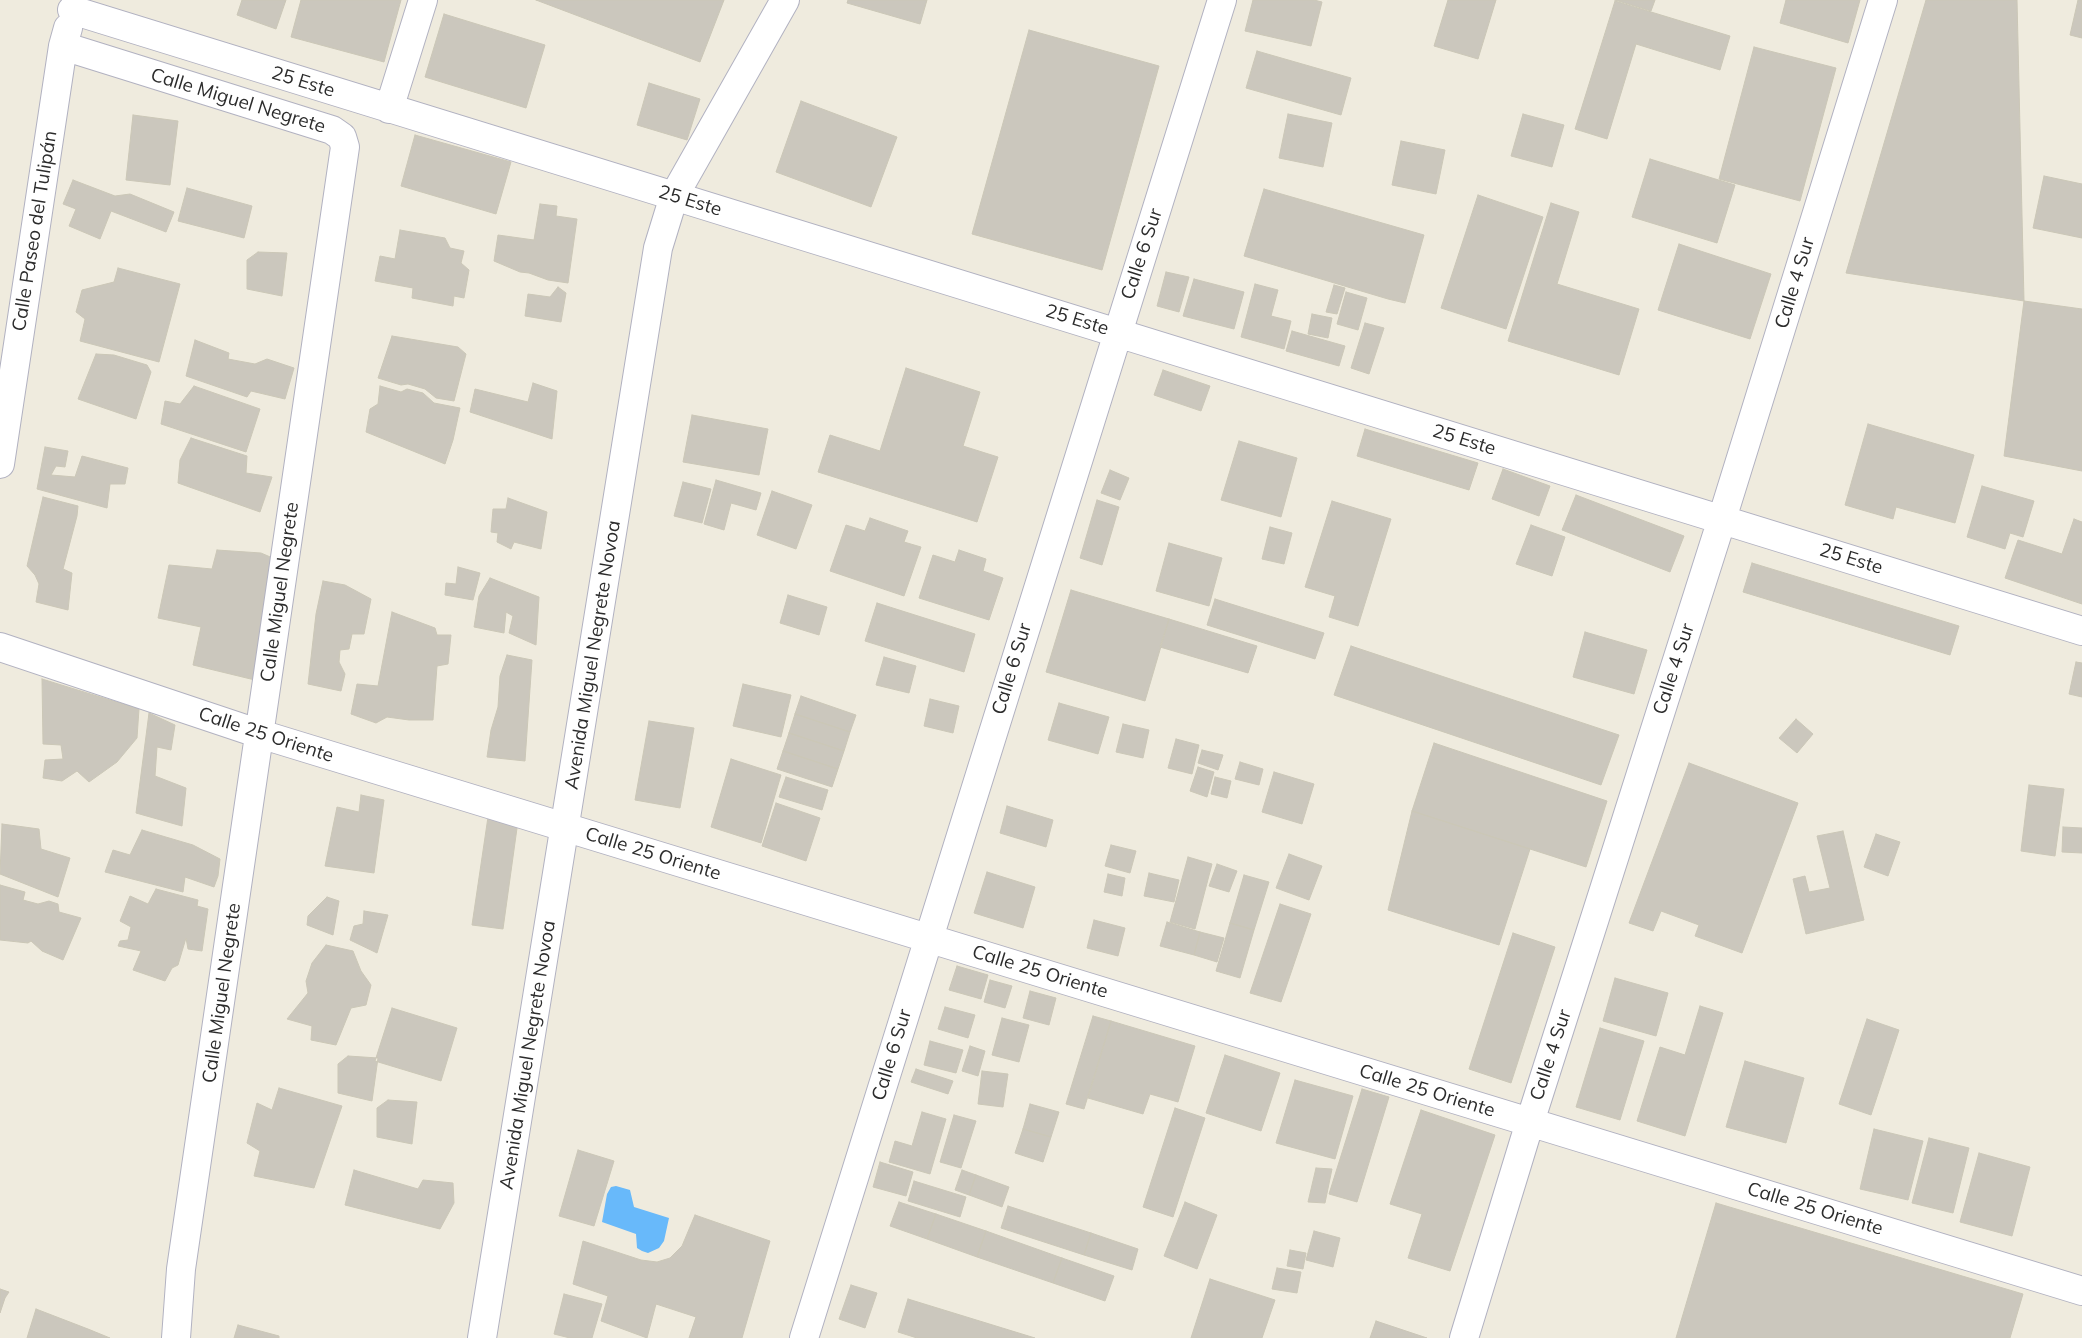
<!DOCTYPE html>
<meta charset="utf-8">
<style>
body{margin:0}
canvas{display:block;background:#efebde}
</style>
<canvas width="2082" height="1338"></canvas>
<script>
const c = document.querySelector('canvas').getContext('2d');
c.lineJoin = 'round';
function paint(path, color) { c.fillStyle = color; c.fill(path, 'evenodd'); }
const poly = rows => new Path2D(rows.map(r => 'M' + r).join(''));
function strokePath(path, color, width, dash) { c.strokeStyle = color; c.lineWidth = width; c.lineCap = dash ? 'butt' : 'round'; c.setLineDash(dash || []); c.stroke(path); }
function label(font, color, halo, rows, align = 'center') {
  c.font = font + ' Mulish,sans-serif'; c.lineWidth = 4; c.setLineDash([]); c.textBaseline = 'middle'; c.strokeStyle = halo; c.fillStyle = color; for (const [text, x, y, turn = 0] of rows) {
    c.save(); c.translate(x, y); c.rotate((+turn || 0) * Math.PI / 180); c.textAlign = isNaN(turn) ? turn : align; if (halo) c.strokeText(text, 0, 0); c.fillText(text, 0, 0); c.restore();
  }
}
const water = poly([
 [616,1186,630,1190,634,1207,669,1218,664,1241,659,1248,648,1253,642,1251,637,1248,636,1234,602,1222,607,1194,611,1187]
]);
const building = poly([
 [242,0,286,0,276,29,237,15,242,0],
 [301,0,401,0,384,62,291,37,301,0],
 [536,0,724,0,700,62,536,0],
 [848,0,927,0,920,24,847,3,848,0],
 [1253,0,1314,0,1322,2,1311,46,1245,31,1253,0],
 [1448,0,1496,0,1478,59,1434,46,1448,0],
 [1615,0,1655,0,1651,11,1615,0],
 [1786,0,1860,0,1848,43,1780,23,1786,0],
 [1926,0,2017,0,2024,301,1846,273,1926,0],
 [2078,0,2082,0,2082,38,2070,35,2078,0],
 [1615,1,1730,36,1720,70,1636,44,1607,139,1575,129,1615,1],
 [444,14,545,45,526,108,425,77,444,14],
 [1029,30,1159,66,1102,270,972,234,1029,30],
 [1754,47,1836,68,1800,201,1719,179,1754,47],
 [1257,51,1351,78,1341,115,1246,88,1257,51],
 [649,83,700,99,687,140,637,125,649,83],
 [801,101,897,137,871,207,776,172,801,101],
 [1288,114,1332,123,1323,167,1279,158,1288,114],
 [1523,114,1564,125,1552,167,1511,156,1523,114],
 [133,115,178,121,170,185,126,180,133,115],
 [415,135,511,162,496,214,401,186,415,135],
 [1401,141,1445,150,1436,194,1392,185,1401,141],
 [1650,159,1735,185,1717,243,1632,217,1650,159],
 [2044,176,2082,184,2082,238,2033,228,2044,176],
 [73,180,115,196,130,194,174,212,166,232,111,211,100,239,69,226,76,209,63,204,73,180],
 [187,188,252,206,244,238,178,221,187,188],
 [1264,189,1424,235,1405,303,1388,299,1244,256,1264,189],
 [1478,195,1543,217,1506,329,1441,308,1478,195],
 [1551,203,1579,212,1557,284,1639,309,1619,375,1508,341,1551,203],
 [540,204,557,206,556,216,577,219,568,283,548,280,529,273,520,272,494,261,498,235,534,240,540,204],
 [400,230,445,238,450,248,464,251,461,263,469,270,464,298,454,296,453,306,412,298,413,288,375,281,380,256,395,259,400,230],
 [1679,244,1771,274,1750,339,1658,310,1679,244],
 [258,252,287,253,282,296,247,289,247,260,258,252],
 [118,268,180,284,159,362,80,341,85,319,76,312,82,290,114,282,118,268],
 [1166,272,1189,277,1179,312,1157,306,1166,272],
 [1194,279,1244,292,1234,329,1183,316,1194,279],
 [1255,284,1278,290,1271,316,1291,321,1284,349,1241,337,1255,284],
 [1334,285,1345,288,1337,314,1326,312,1334,285],
 [558,287,566,293,561,322,525,316,528,294,550,297,558,287],
 [1346,292,1367,298,1358,330,1337,324,1346,292],
 [2024,301,2082,309,2082,471,2004,456,2024,301],
 [1312,314,1332,318,1328,338,1308,334,1312,314],
 [1365,323,1384,328,1369,374,1351,368,1365,323],
 [1292,331,1345,346,1339,366,1286,351,1292,331],
 [392,336,458,347,466,354,454,401,436,398,425,389,408,384,401,385,378,378,392,336],
 [195,340,229,353,228,359,255,364,267,359,294,368,285,399,251,391,247,397,186,376,195,340],
 [96,354,114,355,147,365,151,372,136,419,78,399,96,354],
 [906,368,980,392,963,446,998,457,977,522,818,472,830,435,880,451,906,368],
 [1163,370,1210,386,1201,411,1154,395,1163,370],
 [533,383,557,391,552,439,470,412,475,389,528,402,533,383],
 [194,386,260,409,246,452,161,424,165,401,180,404,194,386],
 [380,386,401,392,407,389,423,393,434,403,460,408,453,440,445,464,366,432,370,409,378,404,380,386],
 [692,415,768,429,759,475,683,462,692,415],
 [1868,424,1974,455,1955,523,1896,507,1893,519,1845,505,1868,424],
 [1365,429,1478,463,1469,490,1357,456,1365,429],
 [191,438,247,456,246,473,272,477,260,512,178,483,180,460,191,438],
 [1239,441,1297,458,1281,517,1221,500,1239,441],
 [45,447,68,451,65,467,56,466,51,475,75,477,82,456,128,468,125,484,110,484,107,508,37,489,45,447],
 [1503,469,1550,486,1539,516,1492,499,1503,469],
 [1110,470,1129,478,1120,500,1101,493,1110,470],
 [716,480,761,493,756,510,731,503,724,530,704,524,716,480],
 [683,482,711,489,702,523,674,516,683,482],
 [1982,486,2034,501,2023,537,2010,533,2005,549,1967,537,1982,486],
 [772,491,812,505,796,549,757,535,772,491],
 [1576,495,1684,536,1670,572,1562,530,1576,495],
 [43,497,78,506,77,516,63,569,72,573,68,610,36,602,39,584,35,575,27,566,43,497],
 [508,498,547,512,541,549,514,542,511,549,497,542,498,533,491,532,493,509,506,509,508,498],
 [1097,500,1119,507,1102,565,1080,558,1097,500],
 [1332,501,1391,519,1358,626,1329,617,1335,596,1305,587,1332,501],
 [870,518,908,531,904,542,921,547,904,596,830,571,846,525,865,531,870,518],
 [2074,519,2082,522,2082,604,2005,578,2018,540,2062,554,2074,519],
 [1531,525,1565,537,1552,576,1516,564,1531,525],
 [1270,527,1292,533,1284,564,1262,559,1270,527],
 [1169,543,1222,558,1209,606,1156,591,1169,543],
 [217,550,261,553,275,559,259,681,193,665,201,627,158,618,169,565,212,569,217,550],
 [959,550,986,559,983,571,1003,578,989,620,919,598,933,555,955,562,959,550],
 [1752,563,1959,626,1950,655,1743,592,1752,563],
 [458,567,480,573,473,600,445,595,446,583,456,584,458,567],
 [490,578,539,597,536,645,509,633,513,616,506,612,504,633,474,627,479,596,490,578],
 [323,581,345,585,371,599,364,634,352,634,349,649,340,650,339,662,345,674,341,691,308,684,316,614,323,581],
 [1071,590,1169,619,1145,701,1046,672,1071,590],
 [788,595,827,607,819,635,780,623,788,595],
 [1215,599,1324,633,1315,659,1207,625,1215,599],
 [877,603,975,634,964,672,865,641,877,603],
 [392,612,435,628,437,635,451,635,448,664,437,666,433,720,409,720,387,717,376,723,351,714,357,684,378,686,392,612],
 [1169,619,1257,646,1248,673,1160,647,1169,619],
 [1585,632,1647,650,1634,694,1573,677,1585,632],
 [1351,646,1619,735,1601,785,1334,695,1351,646],
 [507,655,532,660,525,761,487,757,491,730,498,707,500,676,507,655],
 [884,657,916,666,909,693,876,685,884,657],
 [2076,662,2082,663,2082,697,2069,694,2076,662],
 [42,679,139,709,137,738,117,762,89,782,77,771,62,781,43,778,45,760,63,759,61,745,43,744,42,679],
 [743,684,791,695,781,737,733,726,743,684],
 [801,696,856,715,850,732,795,714,801,696],
 [930,699,959,706,953,733,924,726,930,699],
 [1059,703,1109,717,1098,754,1048,740,1059,703],
 [149,713,175,725,171,750,157,747,155,776,186,788,182,826,136,813,149,713],
 [795,714,850,732,844,751,789,733,795,714],
 [1796,719,1813,734,1797,753,1779,738,1796,719],
 [649,721,694,728,680,808,635,800,649,721],
 [1123,724,1149,730,1143,758,1116,752,1123,724],
 [789,733,844,751,838,769,783,751,789,733],
 [1176,739,1199,745,1192,774,1168,768,1176,739],
 [1434,743,1607,801,1586,867,1412,811,1434,743],
 [1202,750,1223,755,1218,770,1198,763,1202,750],
 [783,751,838,769,832,787,777,769,783,751],
 [731,759,781,775,761,843,711,827,731,759],
 [1240,762,1263,769,1259,785,1235,779,1240,762],
 [1689,763,1798,803,1742,953,1695,936,1699,925,1661,911,1653,931,1629,923,1689,763],
 [1198,767,1214,772,1207,797,1190,791,1198,767],
 [1274,772,1314,784,1302,824,1262,812,1274,772],
 [786,777,828,790,822,810,779,797,786,777],
 [1215,777,1231,781,1227,798,1211,794,1215,777],
 [2029,785,2064,789,2055,856,2021,851,2029,785],
 [361,795,384,800,374,873,325,866,337,807,359,812,361,795],
 [776,803,820,818,806,861,762,846,776,803],
 [1007,806,1053,820,1046,847,1000,833,1007,806],
 [1412,811,1530,849,1499,945,1388,910,1412,811],
 [488,817,518,821,503,929,472,925,488,817],
 [2,824,39,829,41,849,70,858,58,897,0,874,2,824],
 [2063,827,2082,828,2082,853,2062,852,2063,827],
 [142,830,193,845,220,859,218,876,214,887,185,877,183,892,105,872,113,850,130,855,142,830],
 [1843,831,1864,920,1806,934,1793,879,1805,876,1809,892,1830,888,1817,836,1843,831],
 [1876,834,1900,842,1888,876,1864,867,1876,834],
 [1111,845,1136,851,1130,873,1105,866,1111,845],
 [1289,854,1322,866,1309,900,1276,888,1289,854],
 [1188,857,1212,864,1195,929,1170,922,1188,857],
 [1217,864,1237,871,1229,892,1209,886,1217,864],
 [987,872,1035,887,1023,928,974,913,987,872],
 [1149,873,1179,880,1174,902,1144,896,1149,873],
 [1108,874,1125,878,1122,896,1104,892,1108,874],
 [1244,875,1269,882,1254,930,1230,923,1244,875],
 [0,885,25,892,23,900,38,904,49,901,58,904,59,912,81,918,63,960,42,951,31,941,28,943,0,940,0,885],
 [156,889,198,900,197,906,208,909,202,951,188,949,186,938,178,965,172,968,165,981,133,970,141,951,118,946,120,941,128,940,131,927,120,921,130,896,148,904,156,889],
 [327,897,339,901,333,935,307,925,308,916,327,897],
 [1280,904,1311,914,1281,1002,1250,993,1280,904],
 [364,911,388,915,377,953,350,940,354,926,363,924,364,911],
 [1094,920,1125,928,1118,956,1087,948,1094,920],
 [1167,922,1200,932,1194,955,1160,946,1167,922],
 [1230,923,1254,930,1240,978,1216,971,1230,923],
 [1200,932,1224,938,1217,962,1194,955,1200,932],
 [1513,933,1555,947,1511,1083,1469,1069,1513,933],
 [326,945,353,951,361,971,371,985,366,1005,351,1008,336,1045,311,1040,312,1026,287,1019,308,993,306,981,312,963,326,945],
 [957,966,988,975,981,999,949,990,957,966],
 [1615,978,1668,993,1656,1036,1603,1021,1615,978],
 [990,980,1012,986,1005,1008,984,1002,990,980],
 [1030,991,1056,998,1049,1025,1023,1018,1030,991],
 [1700,1006,1723,1013,1685,1136,1637,1121,1660,1047,1685,1055,1700,1006],
 [945,1007,975,1015,968,1038,938,1029,945,1007],
 [392,1008,457,1028,441,1081,375,1061,392,1008],
 [1093,1016,1111,1021,1084,1109,1066,1104,1093,1016],
 [1002,1018,1029,1025,1019,1062,992,1055,1002,1018],
 [1867,1019,1899,1030,1871,1115,1839,1104,1867,1019],
 [1111,1021,1195,1046,1178,1102,1150,1094,1143,1114,1088,1098,1111,1021],
 [1600,1028,1644,1041,1620,1120,1576,1107,1600,1028],
 [930,1041,963,1050,956,1073,924,1065,930,1041],
 [970,1046,985,1051,978,1076,962,1071,970,1046],
 [1225,1055,1280,1073,1261,1131,1206,1113,1225,1055],
 [348,1056,378,1058,372,1101,338,1093,338,1064,348,1056],
 [1745,1061,1804,1078,1786,1143,1726,1127,1745,1061],
 [916,1069,953,1081,948,1094,911,1082,916,1069],
 [982,1071,1008,1074,1003,1107,978,1104,982,1071],
 [1295,1080,1353,1096,1335,1159,1276,1143,1295,1080],
 [279,1088,342,1106,314,1188,254,1176,260,1151,247,1143,257,1103,272,1110,279,1088],
 [1362,1089,1389,1097,1357,1202,1329,1194,1362,1089],
 [388,1100,417,1102,412,1144,377,1137,377,1108,388,1100],
 [1030,1104,1059,1112,1051,1137,1023,1129,1030,1104],
 [1175,1108,1205,1118,1173,1217,1143,1207,1175,1108],
 [1421,1110,1495,1135,1450,1271,1408,1258,1422,1214,1390,1204,1421,1110],
 [922,1112,946,1119,930,1174,889,1162,895,1141,912,1146,922,1112],
 [954,1115,976,1121,961,1168,940,1162,954,1115],
 [1023,1129,1051,1137,1043,1162,1015,1153,1023,1129],
 [1874,1129,1923,1141,1908,1200,1860,1189,1874,1129],
 [1929,1138,1969,1148,1953,1213,1912,1203,1929,1138],
 [578,1150,614,1161,594,1226,559,1216,578,1150],
 [1979,1153,2030,1167,2012,1236,1960,1222,1979,1153],
 [880,1162,913,1172,906,1196,873,1187,880,1162],
 [1316,1168,1332,1169,1325,1203,1308,1202,1316,1168],
 [354,1170,418,1189,423,1180,453,1183,454,1203,440,1229,345,1205,354,1170],
 [962,1170,976,1175,969,1195,955,1190,962,1170],
 [976,1175,1009,1187,1002,1207,969,1195,976,1175],
 [914,1181,966,1197,960,1217,908,1201,914,1181],
 [899,1202,936,1214,927,1239,890,1226,899,1202],
 [1185,1202,1217,1215,1197,1269,1164,1256,1185,1202],
 [1716,1203,2023,1294,2010,1338,1676,1338,1716,1203],
 [1008,1206,1091,1233,1084,1255,1001,1228,1008,1206],
 [936,1214,986,1231,977,1257,927,1239,936,1214],
 [695,1215,770,1241,742,1338,689,1338,696,1317,656,1304,647,1338,601,1321,608,1296,573,1284,583,1241,641,1260,657,1262,670,1258,682,1246,695,1215],
 [986,1231,1062,1258,1053,1283,977,1257,986,1231],
 [1314,1231,1340,1238,1333,1267,1306,1260,1314,1231],
 [1091,1233,1138,1249,1132,1270,1084,1255,1091,1233],
 [1290,1250,1306,1253,1303,1269,1287,1266,1290,1250],
 [1062,1258,1114,1276,1105,1301,1053,1283,1062,1258],
 [1277,1268,1301,1272,1297,1293,1272,1289,1277,1268],
 [1210,1279,1275,1300,1262,1338,1191,1338,1210,1279],
 [851,1285,877,1293,865,1328,839,1319,851,1285],
 [0,1289,9,1292,5,1298,0,1313,0,1289],
 [564,1294,602,1304,592,1338,570,1338,554,1334,564,1294],
 [908,1299,1035,1338,917,1338,898,1332,908,1299],
 [36,1309,88,1329,110,1338,27,1338,36,1309],
 [1376,1321,1427,1338,1370,1338,1376,1321],
 [238,1325,279,1336,279,1338,234,1338,238,1325]
]);
const minor = poly([
 [72,10,2082,631],
 [63,46,332,130,342,137,345,147,181,1269,176,1338],
 [389,109,423,0],
 [0,464,63,46,68,28],
 [0,647,260,734,2082,1291],
 [804,1338,1222,0],
 [1464,1338,1530,1122,1722,519,1883,0]
]);
const secondary = poly([
 [482,1338,658,248,674,196,785,0]
]);
const streetNames = [
 ["25 Este",303,82,17],
 ["Calle Miguel Negrete",238,101,17],
 ["25 Este",690,201,17],
 ["Calle Paseo del Tulipán",35,231,-81],
 ["Calle 6 Sur",1142,254,-72],
 ["Calle 4 Sur",1795,283,-73],
 ["25 Este",1077,320,17],
 ["25 Este",1464,440,17],
 ["25 Este",1851,559,17],
 ["Calle Miguel Negrete",280,592,-82],
 ["Avenida Miguel Negrete Novoa",593,655,-81],
 ["Calle 6 Sur",1012,669,-73],
 ["Calle 4 Sur",1674,669,-72],
 ["Calle 25 Oriente",266,735,18],
 ["Calle 25 Oriente",653,854,17],
 ["Calle 25 Oriente",1040,972,17],
 ["Calle Miguel Negrete",222,993,-82],
 ["Avenida Miguel Negrete Novoa",528,1055,-81],
 ["Calle 6 Sur",892,1055,-73],
 ["Calle 4 Sur",1551,1055,-72],
 ["Calle 25 Oriente",1427,1091,17],
 ["Calle 25 Oriente",1815,1209,17]
];
paint(water, '#68b9fa');
paint(building, '#cbc7bd');
strokePath(building, '#cbc7b7', 1);
strokePath(minor, '#b2b2c1', 30);
strokePath(secondary, '#b2b2c1', 30);
strokePath(minor, '#fff', 28);
strokePath(secondary, '#fff', 28);
label('19px', '#2c2c2c', '#fff', streetNames);
</script>
